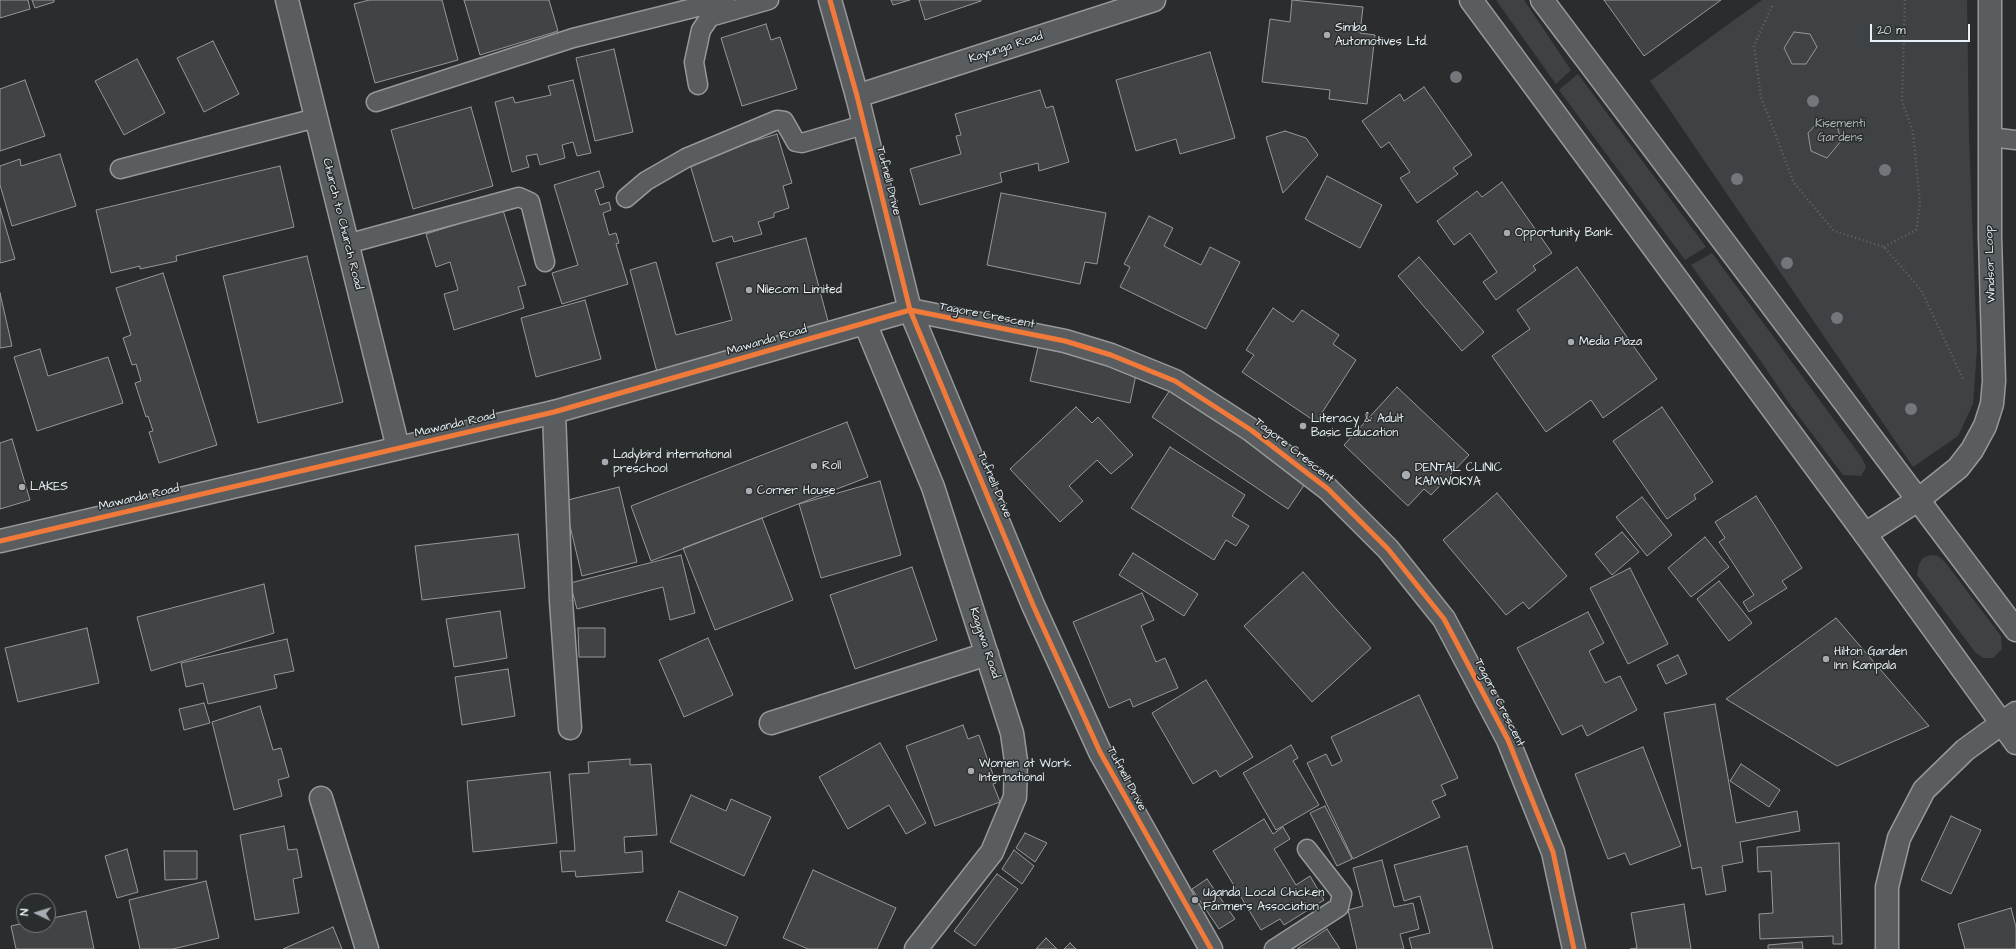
<!DOCTYPE html>
<style>
body{margin:0}
#map{position:relative;width:2016px;height:949px;overflow:hidden;background:#2b2c2d;font-family:"Architects Daughter",sans-serif}
canvas{display:block}
.north{position:absolute;left:16px;top:893px;width:40px;height:40px;box-sizing:border-box;background:#2a2d2e;border:1px solid #767b7f;border-radius:50%;rotate:274deg;font-size:11px;font-weight:700;line-height:16px;text-align:center;color:#e8f1f8}
.north::after{content:'';display:block;margin:auto;width:14px;height:18px;background:#a6acb1;clip-path:polygon(50% 0,100% 100%,50% 72%,0 100%)}
.scale{position:absolute;left:1870px;top:24px;width:100px;height:18px;box-sizing:border-box;border:2px solid #e8f1f8;border-top:0;padding-left:5px;font-size:12px;line-height:14px;white-space:nowrap;color:#e8f1f8;-webkit-text-stroke:3px #2a2d2e;paint-order:stroke}
</style>
<div id="map">
<canvas width="2016" height="949"></canvas>
<div class="north">N</div>
<div class="scale">20 m</div>
</div>
<script>
const c = document.querySelector('canvas').getContext('2d');
c.lineJoin = 'round';
function paint(path, color) { c.fillStyle = color; c.fill(path, 'evenodd'); }
const poly = rows => new Path2D(rows.map(r => 'M' + r).join(''));
function strokePath(path, color, width, dash) { c.strokeStyle = color; c.lineWidth = width; c.lineCap = dash ? 'butt' : 'round'; c.setLineDash(dash || []); c.stroke(path); }
function label(font, color, halo, rows, align = 'center') {
  c.font = font + ' "Architects Daughter",sans-serif'; c.lineWidth = 3; c.setLineDash([]); c.textBaseline = 'middle'; c.strokeStyle = halo; c.fillStyle = color; for (const [text, x, y, turn = 0] of rows) {
    c.save(); c.translate(x, y); c.rotate((+turn || 0) * Math.PI / 180); c.textAlign = isNaN(turn) ? turn : align; if (halo) c.strokeText(text, 0, 0); c.fillText(text, 0, 0); c.restore();
  }
}
const green = poly([
 [1496,0,1524,0,1571,70,1556,84],
 [1762,0,1967,0,1969,137,1977,349,1973,404,1958,436,1913,467,1650,81],
 [1578,74,1706,247,1685,260,1559,90],
 [1712,253,1862,458,1866,467,1861,476,1843,475,1791,406,1760,360,1691,265],
 [1930,555,1938,556,1945,562,2001,636,2002,649,1993,658,1983,658,1975,652,1917,575,1919,564,1923,558]
]);
const building = poly([
 [0,0,28,0,30,9,0,18,0,0],
 [32,0,54,0,54,2,35,8,32,0],
 [369,0,442,0,458,60,375,83,354,4,369,0],
 [464,0,549,0,558,31,480,55,464,0],
 [891,0,910,0,893,5,891,0],
 [919,0,981,0,981,1,925,20,919,0],
 [1292,0,1363,7,1360,33,1375,35,1367,104,1329,99,1330,90,1262,82,1270,19,1290,22,1292,0],
 [1604,0,1721,0,1644,56,1604,0],
 [766,24,771,40,780,37,797,89,742,106,721,38,766,24],
 [1794,32,1810,34,1817,47,1806,64,1792,64,1784,48,1794,32],
 [213,41,239,94,204,112,177,58,213,41],
 [614,49,633,132,595,141,576,58,614,49],
 [1210,52,1235,138,1180,154,1176,139,1136,151,1116,80,1210,52],
 [137,59,165,113,124,135,95,81,137,59],
 [25,80,45,136,0,151,0,89,25,80],
 [573,80,591,153,577,156,573,142,562,145,565,158,540,165,537,154,526,156,529,167,512,172,495,102,513,97,515,103,551,95,548,86,573,80],
 [1424,87,1472,155,1453,168,1458,174,1417,203,1400,178,1410,172,1389,142,1381,148,1362,121,1400,94,1404,101,1424,87],
 [1040,90,1046,108,1053,106,1069,162,1039,171,1038,163,1000,173,1002,182,920,205,910,169,961,154,956,136,961,135,955,114,1040,90],
 [471,107,493,186,413,209,391,130,471,107],
 [1820,120,1837,125,1841,141,1827,158,1811,151,1808,133,1820,120],
 [1285,131,1306,138,1318,155,1283,193,1266,137,1285,131],
 [777,134,792,183,783,186,789,208,774,213,774,217,758,222,762,234,734,242,732,236,713,242,689,161,777,134],
 [60,154,76,206,12,226,0,185,0,166,20,159,21,166,60,154],
 [280,166,294,227,176,256,177,261,140,269,140,266,111,273,96,210,280,166],
 [599,171,604,187,595,190,600,205,609,202,611,210,603,213,609,235,616,233,619,243,616,244,628,284,562,304,552,273,578,265,554,185,599,171],
 [1327,176,1382,205,1360,248,1305,219,1327,176],
 [1502,182,1552,253,1533,266,1536,270,1496,300,1483,282,1497,272,1470,233,1454,245,1437,221,1477,191,1482,197,1502,182],
 [1001,193,1106,213,1097,264,1085,262,1080,284,987,265,1001,193],
 [0,208,15,259,0,263,0,208],
 [503,210,526,285,518,287,524,308,454,330,444,294,458,290,450,262,436,267,426,234,503,210],
 [1149,216,1173,228,1164,246,1201,265,1210,247,1240,262,1206,329,1120,287,1130,267,1124,264,1149,216],
 [806,238,829,325,657,372,630,270,656,262,676,335,732,320,716,263,806,238],
 [307,256,343,402,258,423,223,276,307,256],
 [1419,257,1484,332,1462,351,1398,276,1419,257],
 [1577,267,1657,379,1603,418,1591,400,1546,432,1492,356,1530,329,1517,310,1577,267],
 [163,273,217,445,159,463,149,432,153,431,148,416,146,417,135,383,141,381,136,364,132,365,123,338,131,335,116,288,163,273],
 [0,293,12,346,0,348,0,293],
 [585,300,601,359,536,377,521,318,585,300],
 [1273,308,1293,322,1302,310,1339,335,1333,344,1356,360,1316,422,1242,372,1254,355,1246,350,1273,308],
 [1038,347,1137,370,1130,403,1030,381,1038,347],
 [40,349,48,376,108,357,123,403,37,431,14,357,40,349],
 [1172,387,1309,478,1288,509,1152,417,1172,387],
 [1397,387,1469,455,1431,495,1424,489,1408,506,1344,445,1397,387],
 [1076,407,1092,423,1098,417,1133,455,1111,474,1097,460,1069,486,1083,501,1060,522,1010,469,1076,407],
 [1662,407,1713,482,1694,495,1696,499,1667,519,1613,441,1662,407],
 [847,422,868,477,651,561,631,506,847,422],
 [12,439,30,500,0,509,0,443,12,439],
 [1170,447,1245,495,1232,516,1249,526,1236,546,1226,540,1214,560,1131,508,1170,447],
 [880,481,901,555,821,578,799,504,880,481],
 [619,487,637,562,582,576,564,501,619,487],
 [1497,493,1567,576,1529,609,1523,602,1506,615,1443,540,1497,493],
 [1756,496,1802,568,1782,581,1787,588,1749,612,1743,602,1754,595,1719,542,1725,538,1715,522,1756,496],
 [1642,497,1672,535,1647,556,1616,517,1642,497],
 [762,518,793,600,715,630,683,548,762,518],
 [1622,532,1639,552,1612,575,1595,554,1622,532],
 [518,534,525,588,422,600,415,546,518,534],
 [1705,537,1729,567,1691,597,1668,568,1705,537],
 [1133,553,1198,594,1184,616,1119,575,1133,553],
 [681,555,695,613,670,620,663,587,577,609,570,583,681,555],
 [912,567,937,640,855,669,830,595,912,567],
 [1630,568,1668,644,1628,664,1590,588,1630,568],
 [1303,572,1371,648,1312,702,1244,626,1303,572],
 [1719,581,1752,623,1729,641,1697,599,1719,581],
 [264,584,274,633,151,671,137,617,264,584],
 [1142,593,1154,620,1141,626,1156,662,1165,658,1178,688,1133,707,1130,699,1109,708,1073,622,1142,593],
 [500,611,507,658,454,667,446,619,500,611],
 [1588,612,1604,643,1589,651,1605,683,1620,676,1637,710,1587,736,1582,725,1562,735,1517,648,1588,612],
 [1836,618,1929,726,1837,766,1726,699,1836,618],
 [87,628,99,683,18,702,5,648,87,628],
 [578,628,605,628,605,657,579,657,578,628],
 [708,638,733,695,684,717,659,660,708,638],
 [287,639,294,671,274,675,277,688,208,704,203,683,186,687,181,663,287,639],
 [1678,655,1687,674,1666,684,1657,665,1678,655],
 [508,669,515,716,462,725,455,677,508,669],
 [1206,680,1253,757,1220,777,1216,770,1193,784,1152,713,1206,680],
 [1419,695,1458,778,1441,785,1446,795,1432,801,1440,817,1353,859,1307,763,1326,754,1332,766,1342,761,1331,737,1419,695],
 [204,703,210,723,184,730,179,709,204,703],
 [1715,704,1736,823,1797,811,1800,831,1740,842,1743,862,1722,866,1726,891,1706,895,1701,867,1692,869,1664,713,1715,704],
 [260,706,273,750,281,748,289,777,278,780,282,796,234,810,212,722,260,706],
 [963,725,968,739,979,735,996,783,993,784,1000,802,935,826,906,746,963,725],
 [880,743,926,823,906,834,889,805,848,829,819,777,880,743],
 [1291,745,1298,758,1293,761,1319,805,1276,830,1243,773,1291,745],
 [1643,747,1681,846,1630,865,1625,853,1608,859,1575,774,1643,747],
 [630,759,630,765,651,764,657,835,624,837,625,853,642,851,643,872,576,877,575,871,562,872,560,851,575,851,569,774,589,773,588,762,630,759],
 [1741,764,1780,790,1769,807,1730,781,1741,764],
 [550,772,557,843,473,852,467,781,550,772],
 [691,795,726,811,731,799,771,817,744,876,670,842,691,795],
 [1325,806,1352,859,1337,866,1310,813,1325,806],
 [1951,816,1981,830,1951,894,1921,880,1951,816],
 [1264,819,1273,834,1283,827,1290,839,1274,849,1296,885,1310,876,1324,900,1284,925,1280,919,1261,930,1213,851,1264,819],
 [284,826,288,850,297,849,302,877,293,879,299,913,255,920,240,835,284,826],
 [1025,833,1047,843,1035,862,1016,848,1025,833],
 [1839,843,1842,944,1833,944,1833,936,1760,939,1759,914,1773,913,1771,871,1758,872,1757,847,1839,843],
 [1467,846,1493,949,1412,949,1409,938,1430,933,1420,896,1404,901,1394,865,1467,846],
 [127,849,138,892,117,898,105,856,127,849],
 [1014,850,1034,866,1022,884,1002,869,1014,850],
 [164,851,197,851,197,879,165,880,164,851],
 [1382,860,1394,907,1413,903,1419,929,1400,934,1404,949,1357,949,1348,910,1363,906,1353,868,1382,860],
 [813,870,896,908,877,949,808,949,783,938,813,870],
 [997,874,1018,889,975,946,954,931,997,874],
 [1207,879,1235,919,1219,929,1192,889,1207,879],
 [206,881,219,938,173,949,140,949,129,900,206,881],
 [679,891,738,917,726,946,666,921,679,891],
 [1684,904,1691,949,1630,949,1637,948,1631,913,1684,904],
 [2011,908,2016,927,2016,949,1965,949,1958,924,2011,908],
 [86,911,94,949,16,949,11,926,24,923,24,925,48,925,48,919,86,911],
 [333,927,342,949,283,949,333,927],
 [1327,929,1340,949,1297,949,1327,929],
 [1046,938,1057,949,1036,949,1046,938],
 [1802,942,1803,949,1768,949,1768,945,1802,942],
 [1070,943,1076,949,1064,949,1070,943]
]);
const path = poly([
 [1772,6,1754,46,1761,97,1794,183,1834,231,1884,247,1921,290,1964,381],
 [1884,247,1916,230,1920,204,1913,132,1902,101,1905,0]
]);
const lane = poly([
 [698,85,694,62,701,30,710,17,769,0],
 [376,102,573,38,725,0],
 [1990,137,2016,140],
 [120,169,316,118],
 [626,198,646,181,686,158,777,120,784,121,796,142,802,143,863,125],
 [347,244,519,197,530,202,545,262],
 [1274,949,1339,907,1342,894,1307,849]
]);
const street = poly([
 [287,0,398,448],
 [857,96,1154,0],
 [910,310,1065,341,1111,355,1175,381,1251,430,1328,489,1388,549,1444,619,1508,740,1553,852,1574,949],
 [865,323,933,487,1012,733,1016,761,1015,797,992,852,916,949],
 [554,412,561,601,570,728],
 [1865,534,1918,500,1958,468,1972,450,1985,426,1992,404,1994,381,1990,236,1990,0],
 [771,723,987,654],
 [321,798,367,949],
 [1887,949,1887,887,1899,838,1924,790,1965,750,2016,713]
]);
const secondary = poly([
 [830,0,857,96,910,310,1033,605,1100,752,1211,949],
 [0,541,554,412,910,310]
]);
const primary = poly([
 [1471,0,1865,534,2016,743],
 [1542,0,2016,630]
]);
const cycleway = poly([
 [830,0,857,96,910,310,1033,605,1100,752,1211,949],
 [0,541,554,412,910,310,1065,341,1111,355,1175,381,1251,430,1328,489,1388,549,1444,619,1508,740,1553,852,1574,949]
]);
const trees = [
 [1456,77],
 [1813,101],
 [1885,170],
 [1737,179],
 [1787,263],
 [1837,318],
 [1911,409]
];
const markers = [
 [1327,35,4,"#a6acb1"],
 [1507,233,4,"#a6acb1"],
 [749,290,4,"#a6acb1"],
 [1571,342,4,"#a6acb1"],
 [1303,426,4,"#a6acb1"],
 [605,462,4,"#a6acb1"],
 [814,466,4,"#a6acb1"],
 [1406,475,5,"#a6acb1"],
 [22,487,4,"#a6acb1"],
 [749,491,4,"#a6acb1"],
 [1826,659,4,"#a6acb1"],
 [971,771,4,"#a6acb1"],
 [1195,900,4,"#a6acb1"]
];
const poiNames = [
 ["Simba",1335,28],
 ["Automotives Ltd.",1335,42],
 ["Opportunity Bank",1515,233],
 ["Nilecom Limited",757,290],
 ["Media Plaza",1579,342],
 ["Literacy & Adult",1311,419],
 ["Basic Education",1311,433],
 ["Ladybird international",613,455],
 ["preschool",613,469],
 ["Roll",822,466],
 ["DENTAL CLINIC",1415,468],
 ["KAMWOKYA",1415,482],
 ["LAKES",30,487],
 ["Corner House",757,491],
 ["Hilton Garden",1834,652],
 ["Inn Kampala",1834,666],
 ["Women at Work",979,764],
 ["International",979,778],
 ["Uganda Local Chicken",1203,893],
 ["Farmers Association",1203,907]
];
const streetNames = [
 ["Kayunga Road",1006,48,-18],
 ["Tufnell Drive",888,181,76],
 ["Church to Church Road",342,224,76],
 ["Windsor Loop",1991,264,-92],
 ["Tagore Crescent",987,316,11],
 ["Mawanda Road",767,341,-16],
 ["Mawanda Road",455,425,-13],
 ["Tagore Crescent",1294,451,38],
 ["Tufnell Drive",994,485,67],
 ["Mawanda Road",139,498,-13],
 ["Kaggwa Road",984,643,72],
 ["Tagore Crescent",1499,703,63],
 ["Tufnell Drive",1126,779,62]
];
const parkNames = [
 ["Kisementi",1840,124],
 ["Gardens",1840,138]
];
paint(green, '#3f4244');
paint(building, '#424344');
strokePath(building, '#96989a', 1);
strokePath(lane, '#96989a', 21);
strokePath(street, '#96989a', 25);
strokePath(secondary, '#96989a', 25);
strokePath(primary, '#96989a', 25);
strokePath(path, '#636566', 2.5, [1, 3]);
strokePath(lane, '#5a5d60', 18);
strokePath(street, '#5a5d60', 22);
strokePath(secondary, '#5a5d60', 22);
strokePath(primary, '#5a5d60', 22);
strokePath(cycleway, '#f17a3a', 5);
c.fillStyle = '#73777b';
for (const [x, y] of trees) { c.beginPath(); c.arc(x, y, 6, 0, 2 * Math.PI); c.fill(); }
for (const [x, y, r, color] of markers) { const dot = new Path2D(); dot.arc(x, y, r, 0, 2 * Math.PI); c.fillStyle = color; c.fill(dot); strokePath(dot, '#2a2d2e', 1.5); }
label('12px', '#e8f1f8', '#2a2d2e', poiNames, 'left');
label('12px', '#e8f1f8', '#2a2d2e', streetNames);
label('12px', '#aeb5ba', '#2a2d2e', parkNames);
</script>
